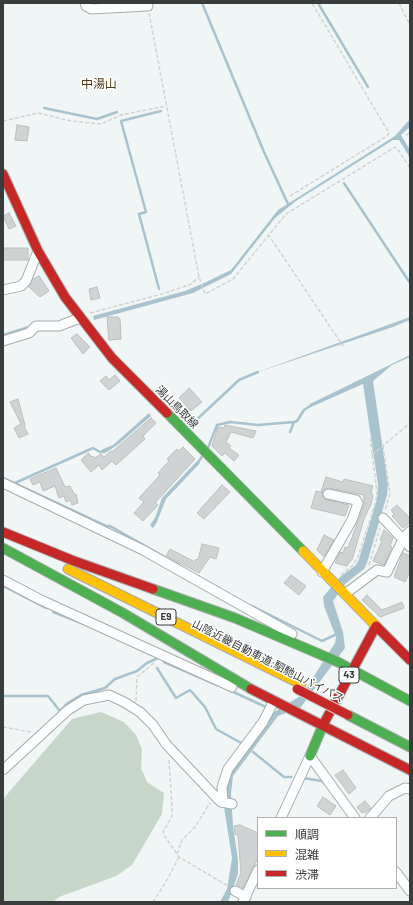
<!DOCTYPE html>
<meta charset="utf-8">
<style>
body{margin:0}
#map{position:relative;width:413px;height:905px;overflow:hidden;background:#f0f5f5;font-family:Barlow,"Noto Sans JP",sans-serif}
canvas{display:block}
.frame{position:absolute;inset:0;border:4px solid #383c3b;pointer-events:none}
.legend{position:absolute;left:257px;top:817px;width:140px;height:72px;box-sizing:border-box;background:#fff;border:1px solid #afb1b1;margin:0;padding:5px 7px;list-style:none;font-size:12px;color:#383c3b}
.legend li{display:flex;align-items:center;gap:8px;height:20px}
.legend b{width:20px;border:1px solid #afb1b1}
</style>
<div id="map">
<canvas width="413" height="905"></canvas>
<div class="frame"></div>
<ul class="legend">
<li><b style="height:5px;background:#4caf50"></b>順調</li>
<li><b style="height:5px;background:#ffc107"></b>混雑</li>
<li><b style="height:5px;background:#c62828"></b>渋滞</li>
</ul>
</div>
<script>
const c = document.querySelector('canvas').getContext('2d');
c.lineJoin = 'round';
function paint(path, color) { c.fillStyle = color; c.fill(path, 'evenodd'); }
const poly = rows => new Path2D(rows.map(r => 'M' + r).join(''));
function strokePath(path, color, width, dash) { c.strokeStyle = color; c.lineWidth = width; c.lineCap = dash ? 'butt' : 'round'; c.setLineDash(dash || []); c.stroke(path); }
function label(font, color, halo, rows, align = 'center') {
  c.font = font + ' Barlow,"Noto Sans JP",sans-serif'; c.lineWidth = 3; c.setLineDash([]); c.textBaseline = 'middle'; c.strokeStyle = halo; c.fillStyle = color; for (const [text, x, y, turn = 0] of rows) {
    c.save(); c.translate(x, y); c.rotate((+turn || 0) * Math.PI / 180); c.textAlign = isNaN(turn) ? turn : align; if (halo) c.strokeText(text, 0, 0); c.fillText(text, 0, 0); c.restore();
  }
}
const forest = poly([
 [101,712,124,722,136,735,142,749,141,768,147,782,164,793,162,814,132,865,116,876,59,897,53,902,3,902,3,799,72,719]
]);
const water = poly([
 [410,119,410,127,401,135,410,150,410,158,399,140,393,140,296,201,275,218,231,274,193,293,94,320,93,316,185,291,204,283,231,270,278,210,395,136],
 [410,317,410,320,390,328,255,373],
 [410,355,410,357,392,365,373,381,388,485,387,495,367,563,364,569,345,584,333,601,343,632,345,648,301,707,278,716,233,776,231,793,233,826,238,860,238,874,228,902,220,902,227,889,232,858,224,807,226,776,271,714,302,695,335,643,336,637,324,606,323,597,340,577,356,565,359,559,377,499,378,485,363,384,311,407,310,404],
 [149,413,151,416,120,443,107,452,102,453,101,450,113,445],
 [197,461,200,463,166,499,156,524,153,528,150,525,155,518,162,498]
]);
const stream = poly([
 [202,3,264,152,288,204],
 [318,3,368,87],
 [44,108,97,119,117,112],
 [344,183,410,283],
 [159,289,139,214,146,212,121,121,161,111],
 [3,335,29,327],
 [172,403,192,424,239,380,258,372],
 [290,432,294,422],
 [208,448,217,425,230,422,258,425,294,422,297,421,304,410,313,404],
 [197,464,203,455],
 [3,478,106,526,110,526,179,565],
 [15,483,93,448,100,452,104,452],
 [3,586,46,608],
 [252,606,322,641,337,634],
 [53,612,84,624],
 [164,662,217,685],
 [157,668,176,698,190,690,205,707,216,729,243,744],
 [229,690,266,707],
 [3,696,48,696,60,711,68,703,81,695,105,688,115,679,137,671,147,663,158,658],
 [253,752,284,777,291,777],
 [303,778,322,781,325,784]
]);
const building = poly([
 [17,125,29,127,27,141,15,140,17,125],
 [9,213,16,226,9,229,3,216,9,213],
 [3,248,28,248,28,260,3,260,3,248],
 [39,276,49,291,40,297,29,287,33,279,39,276],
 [97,287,100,298,91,300,89,289,97,287],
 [107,317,118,317,120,319,121,339,109,340,107,317],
 [77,334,90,347,83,354,71,338,77,334],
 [115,375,120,381,109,390,100,381,106,376,109,380,115,375],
 [189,388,202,402,191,411,179,398,189,388],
 [18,399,25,425,24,426,28,434,19,438,14,428,21,424,10,402,18,399],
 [151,418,156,423,143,436,145,439,116,465,112,461,102,470,99,465,91,472,81,460,88,453,92,457,93,456,95,458,101,454,104,457,111,451,112,452,151,418],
 [225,425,256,431,253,438,231,432,226,442,231,446,229,448,239,455,234,461,225,453,222,456,212,446,218,427,224,428,225,425],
 [183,447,195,459,155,503,158,505,143,521,134,513,144,502,139,498,160,475,158,473,169,461,167,459,177,449,179,451,183,447],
 [56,468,65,487,70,486,75,495,76,494,78,503,72,505,70,500,66,502,64,496,59,498,55,486,43,491,40,482,33,485,30,479,56,468],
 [326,477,343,482,344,479,373,486,371,492,373,496,371,504,364,519,352,560,351,560,347,566,335,563,340,552,343,553,345,547,348,548,364,505,364,495,329,488,323,490,322,495,324,499,349,505,345,516,311,508,316,491,321,492,326,477],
 [222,485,230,492,204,519,197,513,222,485],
 [397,505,410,518,410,522,403,528,392,516,394,514,391,510,397,505],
 [384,530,393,538,390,546,392,547,384,565,373,561,382,541,380,540,384,530],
 [324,535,334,540,324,557,317,550,324,535],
 [202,544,219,548,216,559,210,557,199,573,166,556,170,549,195,562,196,559,198,560,202,544],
 [403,553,410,556,410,571,405,582,394,577,403,553],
 [291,575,306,586,299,595,284,583,291,575],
 [367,595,382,610,402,602,404,608,380,617,362,600,367,595],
 [343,770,356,788,349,794,335,775,343,770],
 [323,797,336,806,330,815,317,806,323,797],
 [365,801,371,808,365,813,364,812,362,813,357,807,365,801],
 [240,825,258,833,258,858,243,888,236,885,241,873,238,835,235,834,234,826,240,825]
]);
const path = poly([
 [399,3,410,25],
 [149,13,199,277,205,294,233,279,286,214,395,147,399,151,410,168],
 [3,121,38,113,71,121,101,124,121,115,166,106],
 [406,135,410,133],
 [290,196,387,136,389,133,312,3],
 [268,234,343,346],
 [90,313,162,294,191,284,199,277],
 [383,446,390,493,385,511],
 [372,455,410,423],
 [369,565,380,528],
 [341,575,352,566,358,557,376,501,377,492,370,439],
 [136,701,137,677,155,662],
 [3,727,31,732],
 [169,760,172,808,172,816,163,832,164,835,179,857,228,886],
 [177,854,182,840,195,827,210,803],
 [153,902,167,880,179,857]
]);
const street = poly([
 [85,3,86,6,91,9,148,6],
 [3,290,21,286,26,281,38,251],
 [3,341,29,333,36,326,59,326,80,318],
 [3,483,143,550,292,634],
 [383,518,410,547],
 [322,572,352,520,358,503,356,500,328,494],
 [3,580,41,600,232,687],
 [345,594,377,570,387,572,403,539,410,531],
 [3,770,68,710,84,700,109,695,124,702,140,712,153,725,166,744,214,795,221,802,232,804],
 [223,802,222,787,228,769,263,722,274,701],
 [281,818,310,756,355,818],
 [370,818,389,796,405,788,410,789],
 [396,872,410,891],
 [235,891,246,897],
 [243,902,258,870]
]);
const fast = poly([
 [167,413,303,551],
 [3,548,123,613,251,689],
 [153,589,235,618,338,662,410,701],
 [348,715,410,747],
 [310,756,323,725]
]);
const slow = poly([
 [303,551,376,626],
 [68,569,301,684]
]);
const jam = poly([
 [3,174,38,251,65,297,112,358,167,413],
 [3,532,74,561,153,589],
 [251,689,410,770],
 [323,725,376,626,410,660]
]);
const jamBridge = poly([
 [297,689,348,715]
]);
const shields = [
 [166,617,20],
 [349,675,20]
];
const shieldNames = [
 ["E9",166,617],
 ["43",349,675]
];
const streetNames = [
 ["湯山鳥取線",177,407,45],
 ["山陰近畿自動車道;駟馳山バイパス",268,661,27]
];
const neighbourhoodNames = [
 ["中湯山",99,84]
];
paint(forest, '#c6d6c8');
paint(water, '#a9c3ce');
strokePath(stream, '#a9c3ce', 2.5);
paint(building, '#d0d3d3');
strokePath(building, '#bbbfbe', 1);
strokePath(street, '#a8acac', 11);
strokePath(fast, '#a8acac', 11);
strokePath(slow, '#a8acac', 11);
strokePath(jam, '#a8acac', 11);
strokePath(path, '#d1d3d3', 1.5, [4, 2]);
strokePath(street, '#fdfefe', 9);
strokePath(fast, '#4caf50', 9);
strokePath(slow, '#ffc107', 9);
strokePath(jam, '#c62828', 9);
strokePath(jamBridge, '#ced0d0', 11, []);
strokePath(jamBridge, '#c62828', 9);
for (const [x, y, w] of shields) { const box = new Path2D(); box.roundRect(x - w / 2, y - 8, w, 16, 3); c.fillStyle = '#fff'; c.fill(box); strokePath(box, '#383c3b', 1); }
label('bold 10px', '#383c3b', null, shieldNames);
label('11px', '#383c3b', '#fff', streetNames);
label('12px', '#503e17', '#fff', neighbourhoodNames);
</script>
